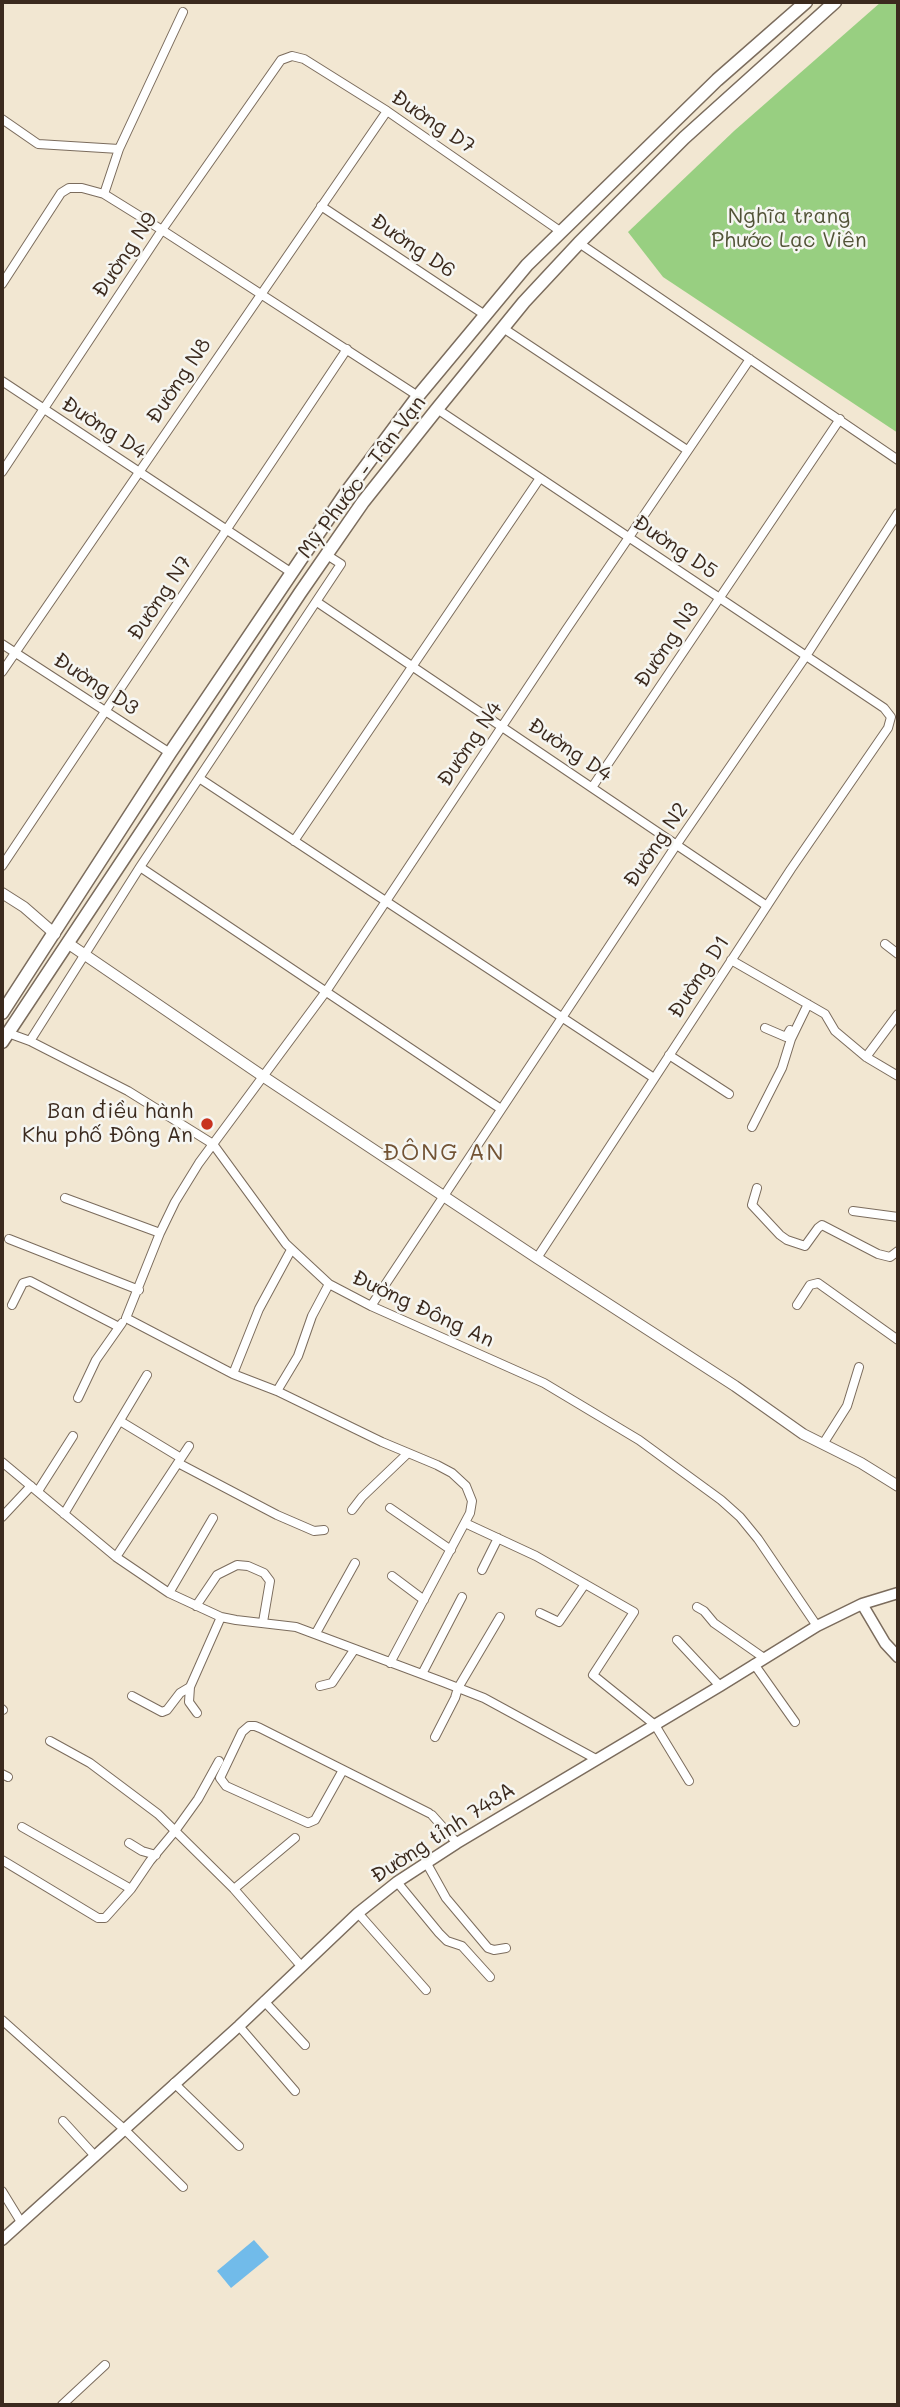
<!DOCTYPE html>
<meta charset="utf-8">
<style>
body{margin:0}
#map{position:relative;width:900px;height:2407px;overflow:hidden;background:#f2e7d2;font-family:Mali,sans-serif}
canvas{display:block}
.frame{position:absolute;inset:0;border:4px solid #3b2a1e;pointer-events:none}
</style>
<div id="map">
<canvas width="900" height="2407"></canvas>
<div class="frame"></div>
</div>
<script>
const c = document.querySelector('canvas').getContext('2d');
c.lineJoin = 'round';
function paint(path, color) { c.fillStyle = color; c.fill(path, 'evenodd'); }
const poly = rows => new Path2D(rows.map(r => 'M' + r).join(''));
function strokePath(path, color, width, dash) { c.strokeStyle = color; c.lineWidth = width; c.lineCap = dash ? 'butt' : 'round'; c.setLineDash(dash || []); c.stroke(path); }
function label(font, color, halo, rows, align = 'center') {
  c.font = font + ' Mali,sans-serif'; c.lineWidth = 5; c.setLineDash([]); c.textBaseline = 'middle'; c.strokeStyle = halo; c.fillStyle = color; for (const [text, x, y, turn = 0] of rows) {
    c.save(); c.translate(x, y); c.rotate((+turn || 0) * Math.PI / 180); c.textAlign = isNaN(turn) ? turn : align; if (halo) c.strokeText(text, 0, 0); c.fillText(text, 0, 0); c.restore();
  }
}
const green = poly([
 [881,2,898,2,898,433,663,277,628,232,734,131]
]);
const water = poly([
 [254,2240,269,2257,231,2288,217,2271]
]);
const minor = poly([
 [2,119,38,144,119,149],
 [104,194,119,149,183,12],
 [321,206,485,315],
 [579,243,898,460],
 [2,284,61,193,69,188,82,188,104,194,162,230,418,396],
 [503,328,687,450],
 [2,381,292,573],
 [437,409,884,708,891,717,888,728,791,869,537,1258],
 [2,472,162,230,281,60,292,56,304,59,387,111,560,231],
 [317,602,767,906],
 [2,644,170,753],
 [2,672,387,111],
 [199,778,654,1078],
 [593,786,840,419],
 [294,841,540,478],
 [2,866,347,349],
 [140,867,501,1109],
 [885,944,898,954],
 [731,960,825,1014,835,1031,866,1057],
 [898,1014,866,1057,898,1076],
 [765,1028,786,1037,790,1030],
 [8,1033,30,1041,128,1091,213,1144,286,1244,329,1284,371,1306,544,1383,639,1440,721,1500,740,1517,758,1539,817,1626],
 [30,1041,140,867,341,564,327,555],
 [669,1055,729,1094],
 [752,1127,782,1068,791,1039,808,1004],
 [757,1188,752,1205,780,1235,787,1240,805,1246,818,1228,822,1225,878,1254,890,1257,898,1251],
 [65,1198,160,1233],
 [853,1211,898,1217],
 [9,1239,139,1290],
 [12,1305,23,1283,30,1281,119,1327],
 [797,1305,810,1285,818,1283,898,1340],
 [371,1306,677,844,806,656,898,513],
 [233,1374,259,1309,291,1250],
 [277,1391,298,1356,312,1316,329,1284],
 [78,1398,96,1360,122,1323],
 [120,1421,181,1458],
 [823,1444,847,1406,859,1367],
 [2,1462,116,1557,169,1593,221,1617,236,1620,296,1627,443,1682,484,1698,596,1759],
 [178,1463,277,1515,314,1531,324,1530],
 [38,1491,73,1436],
 [390,1508,451,1550],
 [352,1510,362,1497,407,1454],
 [64,1514,147,1375],
 [2,1517,31,1486],
 [465,1523,536,1556,634,1612,593,1675,655,1725,689,1781],
 [116,1557,189,1446],
 [482,1570,498,1538],
 [392,1576,424,1600],
 [169,1593,213,1518],
 [196,1606,217,1575,237,1565,248,1566,264,1573,270,1581,263,1622],
 [697,1607,704,1611,714,1623,764,1658],
 [540,1613,559,1622,585,1584],
 [316,1633,355,1563],
 [677,1640,720,1686],
 [390,1663,470,1513,472,1501,466,1486,452,1473,437,1465,382,1442,277,1391,233,1374,126,1318,160,1233,175,1202,199,1163,327,990,566,630,750,359],
 [754,1664,795,1722],
 [422,1674,462,1597],
 [320,1686,332,1683,354,1650],
 [132,1696,162,1712,167,1710,180,1693,190,1687],
 [2,1709,3,1710],
 [197,1713,189,1702,190,1687,221,1617],
 [435,1737,455,1698,458,1688,500,1617],
 [50,1741,90,1763,158,1814,234,1889,302,1967],
 [343,1770,315,1820,308,1823,226,1786,220,1778,242,1732,249,1726,255,1726,260,1728,429,1813],
 [2,1774,8,1777],
 [432,1815,457,1843],
 [22,1827,131,1889],
 [129,1843,142,1851,156,1855],
 [2,1860,98,1918,105,1918,131,1889,150,1861,175,1831,198,1799,219,1761],
 [426,1862,446,1898,488,1948,494,1950,506,1948],
 [397,1882,439,1933,447,1941,462,1946,490,1977],
 [234,1889,295,1838],
 [358,1913,426,1990],
 [264,2001,305,2045],
 [2,2020,124,2129,183,2187],
 [239,2026,295,2091],
 [174,2083,239,2146],
 [63,2121,95,2156],
 [2,2191,21,2222],
 [62,2405,105,2365]
]);
const tertiary = poly([
 [2,893,24,907,55,934],
 [69,944,264,1077,537,1258,735,1386,803,1434,861,1463,898,1486]
]);
const secondary = poly([
 [862,1604,885,1643,898,1657],
 [2,2240,239,2026,358,1913,397,1882,457,1843,720,1686,817,1626,862,1604,898,1593]
]);
const primary = poly([
 [2,1013,170,753,345,494,418,396,527,265,717,80,806,2],
 [2,1042,300,593,363,502,437,409,524,302,579,243,684,138,835,2]
]);
const markers = [
 [207,1124,7,"#c8321e"]
];
const streetNames = [
 ["Đường D7",433,122,34],
 ["Đường D6",413,246,34],
 ["Đường N9",125,255,-56],
 ["Đường N8",179,381,-56],
 ["Đường D4",104,428,33],
 ["Mỹ Phước - Tân Vạn",362,477,-53],
 ["Đường D5",675,547,34],
 ["Đường N7",160,598,-56],
 ["Đường N3",667,645,-56],
 ["Đường D3",96,684,33],
 ["Đường N4",470,744,-56],
 ["Đường D4",570,750,34],
 ["Đường N2",656,845,-56],
 ["Đường D1",699,977,-57],
 ["Đường Đông An",423,1309,25],
 ["Đường tỉnh 743A",443,1833,-33]
];
const parkNames = [
 ["Nghĩa trang",789,217],
 ["Phước Lạc Viên",789,241]
];
const poiNames = [
 ["Ban điều hành",193,1112],
 ["Khu phố Đông An",193,1136]
];
const neighbourhoodNames = [
 ["ĐÔNG AN",444,1153]
];
paint(green, '#98cf81');
paint(water, '#71bbea');
strokePath(minor, '#7b6c5d', 10);
strokePath(tertiary, '#7b6c5d', 12);
strokePath(secondary, '#7b6c5d', 13);
strokePath(primary, '#7b6c5d', 15);
strokePath(minor, '#fff', 8);
strokePath(tertiary, '#fff', 10);
strokePath(secondary, '#fff', 10);
strokePath(primary, '#fff', 12);
for (const [x, y, r, color] of markers) { const dot = new Path2D(); dot.arc(x, y, r, 0, 2 * Math.PI); c.fillStyle = color; c.fill(dot); strokePath(dot, '#f6f6f2', 2.5); }
label('21px', '#3b2a1e', '#f6f6f2', streetNames);
label('21px', '#525337', '#f6f6f2', parkNames);
label('21px', '#3b2a1e', '#f6f6f2', poiNames, 'right');
c.letterSpacing = '2px';
label('23px', '#725334', '#f6f6f2', neighbourhoodNames);
c.letterSpacing = '0px';
</script>
